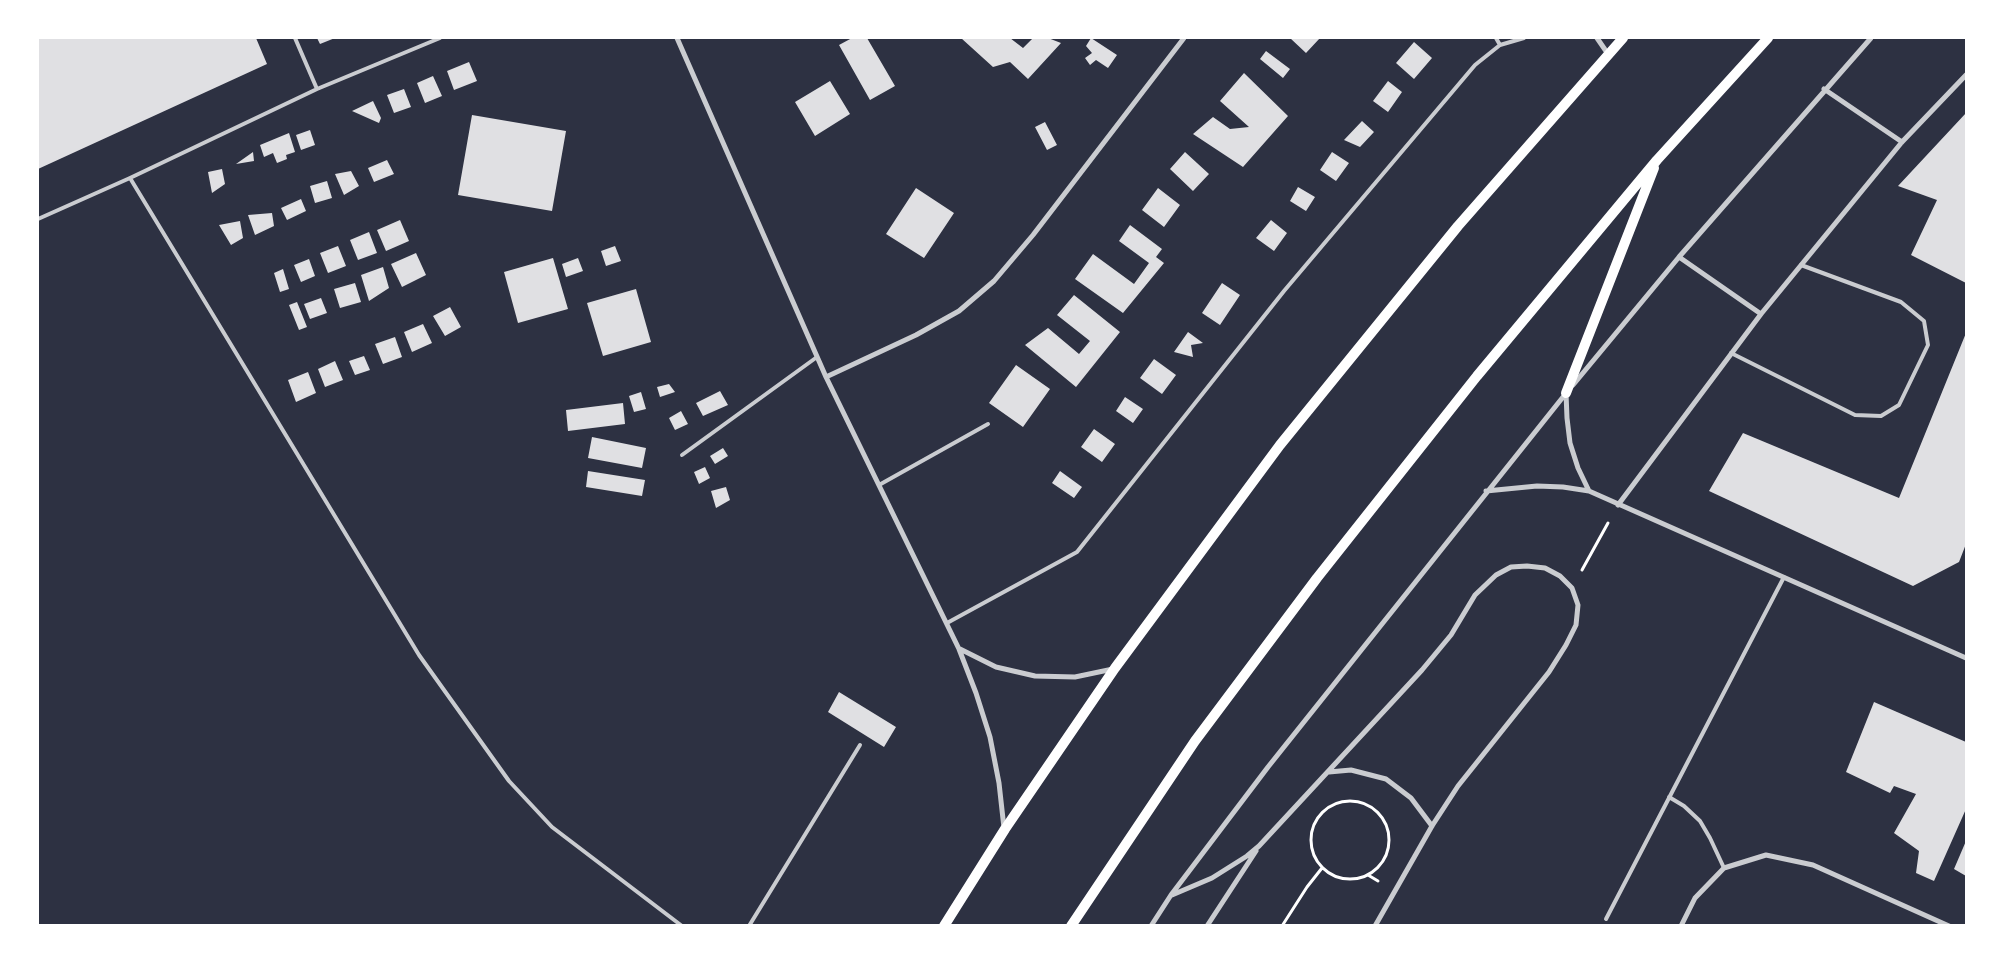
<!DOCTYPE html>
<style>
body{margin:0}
#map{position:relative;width:2004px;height:963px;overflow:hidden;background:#2d3142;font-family:Raleway,sans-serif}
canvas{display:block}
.frame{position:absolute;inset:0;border:39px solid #fff;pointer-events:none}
</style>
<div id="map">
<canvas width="2004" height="963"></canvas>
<div class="frame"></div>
</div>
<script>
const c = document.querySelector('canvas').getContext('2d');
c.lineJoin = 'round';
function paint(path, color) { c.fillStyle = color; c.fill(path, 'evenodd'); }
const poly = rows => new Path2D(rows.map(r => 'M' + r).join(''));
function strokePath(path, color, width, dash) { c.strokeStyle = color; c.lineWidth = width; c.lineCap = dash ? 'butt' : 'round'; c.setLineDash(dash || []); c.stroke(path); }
const building = poly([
 [38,38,256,38,267,64,38,169],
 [317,38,335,38,320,44],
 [852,38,867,38,895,86,870,100,839,45],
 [961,38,1010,38,1023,48,1033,38,1048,38,1061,43,1028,79,1010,62,993,67],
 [1091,38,1117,55,1108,68,1096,60,1090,65,1085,58,1092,53,1086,46],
 [1290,38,1320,38,1306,53],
 [1414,42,1432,58,1414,79,1396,63],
 [1266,51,1290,69,1283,78,1260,59],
 [469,62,477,81,454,90,447,71],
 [1244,73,1288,116,1243,167,1193,134,1213,117,1230,129,1249,127,1220,101],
 [433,76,442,96,425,103,417,83],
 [830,81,850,114,815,136,795,102],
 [1388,81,1402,92,1388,112,1373,101],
 [404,89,411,107,394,113,387,95],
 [373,101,381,118,379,123,352,111],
 [1966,113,1966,283,1911,255,1937,200,1898,186],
 [472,115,566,131,552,211,458,195],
 [1362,121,1374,132,1360,147,1344,140],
 [1045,122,1057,145,1047,150,1035,127],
 [310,130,315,145,301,150,296,135],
 [289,133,295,152,286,155,287,159,277,163,273,153,264,157,260,145],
 [253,152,254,161,236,164],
 [1185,152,1209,174,1193,191,1170,169],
 [1332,152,1349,163,1336,181,1320,170],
 [387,160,394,174,374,182,368,168],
 [222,169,225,184,212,193,208,172],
 [351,171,359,186,344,195,335,174],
 [327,181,332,198,315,203,310,186],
 [1298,187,1315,197,1306,211,1290,201],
 [916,188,954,213,924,258,886,234],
 [1158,188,1180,205,1164,227,1142,210],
 [301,199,306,211,287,220,281,208],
 [272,213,274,226,255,235,248,215],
 [400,220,409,241,386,251,377,230],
 [1271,220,1287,233,1274,251,1256,238],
 [240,221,243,238,231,245,219,225],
 [1130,225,1162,249,1156,257,1164,263,1123,313,1075,279,1093,254,1134,284,1149,263,1119,241],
 [369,232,377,253,358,260,350,240],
 [338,246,346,266,328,273,320,253],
 [615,246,621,261,606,266,601,251],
 [416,253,426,275,402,287,391,264],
 [553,258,568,309,518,323,504,272],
 [578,258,583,271,566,277,562,264],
 [309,259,315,276,301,282,294,265],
 [383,267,389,288,369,301,361,275],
 [283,269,289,289,280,292,274,273],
 [355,283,361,302,340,308,334,289],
 [1222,283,1240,295,1220,325,1202,313],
 [636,289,651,342,603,356,587,303],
 [1074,295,1120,332,1076,387,1025,345,1048,328,1079,354,1090,341,1057,315],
 [321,298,327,313,310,319,304,304],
 [297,302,307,327,299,330,289,305],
 [450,307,461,327,445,336,433,316],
 [423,324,432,343,412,352,404,332],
 [1188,332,1203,343,1191,345,1193,357,1174,352],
 [1966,333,1966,544,1959,562,1913,586,1709,491,1743,433,1899,498],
 [395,337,402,357,383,364,375,344],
 [364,356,370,370,355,375,349,361],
 [1154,359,1176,375,1162,394,1140,378],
 [335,361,343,380,325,387,318,369],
 [1016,365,1050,389,1023,427,989,403],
 [308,372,316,393,296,402,288,380],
 [669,384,675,392,660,397,657,387],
 [720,391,728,405,703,416,696,403],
 [641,392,646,409,634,412,629,396],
 [1125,397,1143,409,1133,423,1116,411],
 [623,403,625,424,568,431,566,410],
 [681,411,688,424,675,430,669,418],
 [1094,429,1115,444,1102,462,1081,447],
 [592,437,646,448,642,468,588,458],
 [723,448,728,456,715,464,710,456],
 [705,467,710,478,699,484,694,472],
 [588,471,645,480,642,496,586,487],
 [1060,471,1082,487,1074,498,1052,483],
 [726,487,730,500,716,508,711,491],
 [839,692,896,727,884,747,828,712],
 [1874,702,1966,742,1966,809,1934,881,1916,873,1919,851,1894,833,1916,794,1894,786,1890,793,1846,772],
 [1966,841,1966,876,1954,869]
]);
const path = poly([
 [1582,570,1608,523],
 '1311 840a39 39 0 1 1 78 0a39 39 0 1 1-78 0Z',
 [1368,875,1378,881],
 [1282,926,1307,887,1322,868]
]);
const service = poly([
 [1496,38,1500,45],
 [317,89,440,38],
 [130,178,419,655,509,781,552,827,682,926],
 [38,219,130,178,317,89,295,38],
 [1731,353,1855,415,1881,416,1899,405,1928,345,1924,321,1901,302,1801,265],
 [682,455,817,357],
 [879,485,988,424],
 [947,623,1077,552,1284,291,1475,65,1500,45,1524,38],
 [1669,797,1684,806,1700,821,1710,838,1724,868],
 [1606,919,1784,577],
 [749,926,860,745]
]);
const minor = poly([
 [677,38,826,377,959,649,976,693,990,737,999,783,1004,828],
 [1597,38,1608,54],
 [1824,89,1902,142],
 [1679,257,1761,314],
 [826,377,916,335,959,311,994,281,1033,235,1184,38],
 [1573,385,1679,257,1871,38],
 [1566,393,1567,418,1570,443,1578,468,1589,491],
 [1486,491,1537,486,1563,487,1589,491,1966,658],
 [1618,505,1761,314,1902,142,1966,75],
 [960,649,996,667,1035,676,1075,677,1113,669],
 [1329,772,1351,770,1386,779,1411,798,1432,826],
 [1172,895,1212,878,1247,856,1259,846,1422,670,1451,635,1475,595,1496,575,1511,567,1527,566,1545,568,1560,576,1572,588,1578,605,1576,625,1566,645,1549,672,1458,786,1432,826,1375,926],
 [1151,926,1171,895,1268,767,1567,392],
 [1207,926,1256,851],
 [1681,926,1695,898,1724,868,1766,855,1813,865,1949,926]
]);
const secondary = poly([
 [1566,393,1654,168],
 [944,926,1005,829,1115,668,1280,445,1458,226,1623,38],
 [1071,926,1195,741,1317,578,1477,376,1657,160,1768,38]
]);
paint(building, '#e0e0e3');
strokePath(path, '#fff', 3);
strokePath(service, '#caccd0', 4);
strokePath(minor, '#caccd0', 5);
strokePath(secondary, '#fff', 10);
</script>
